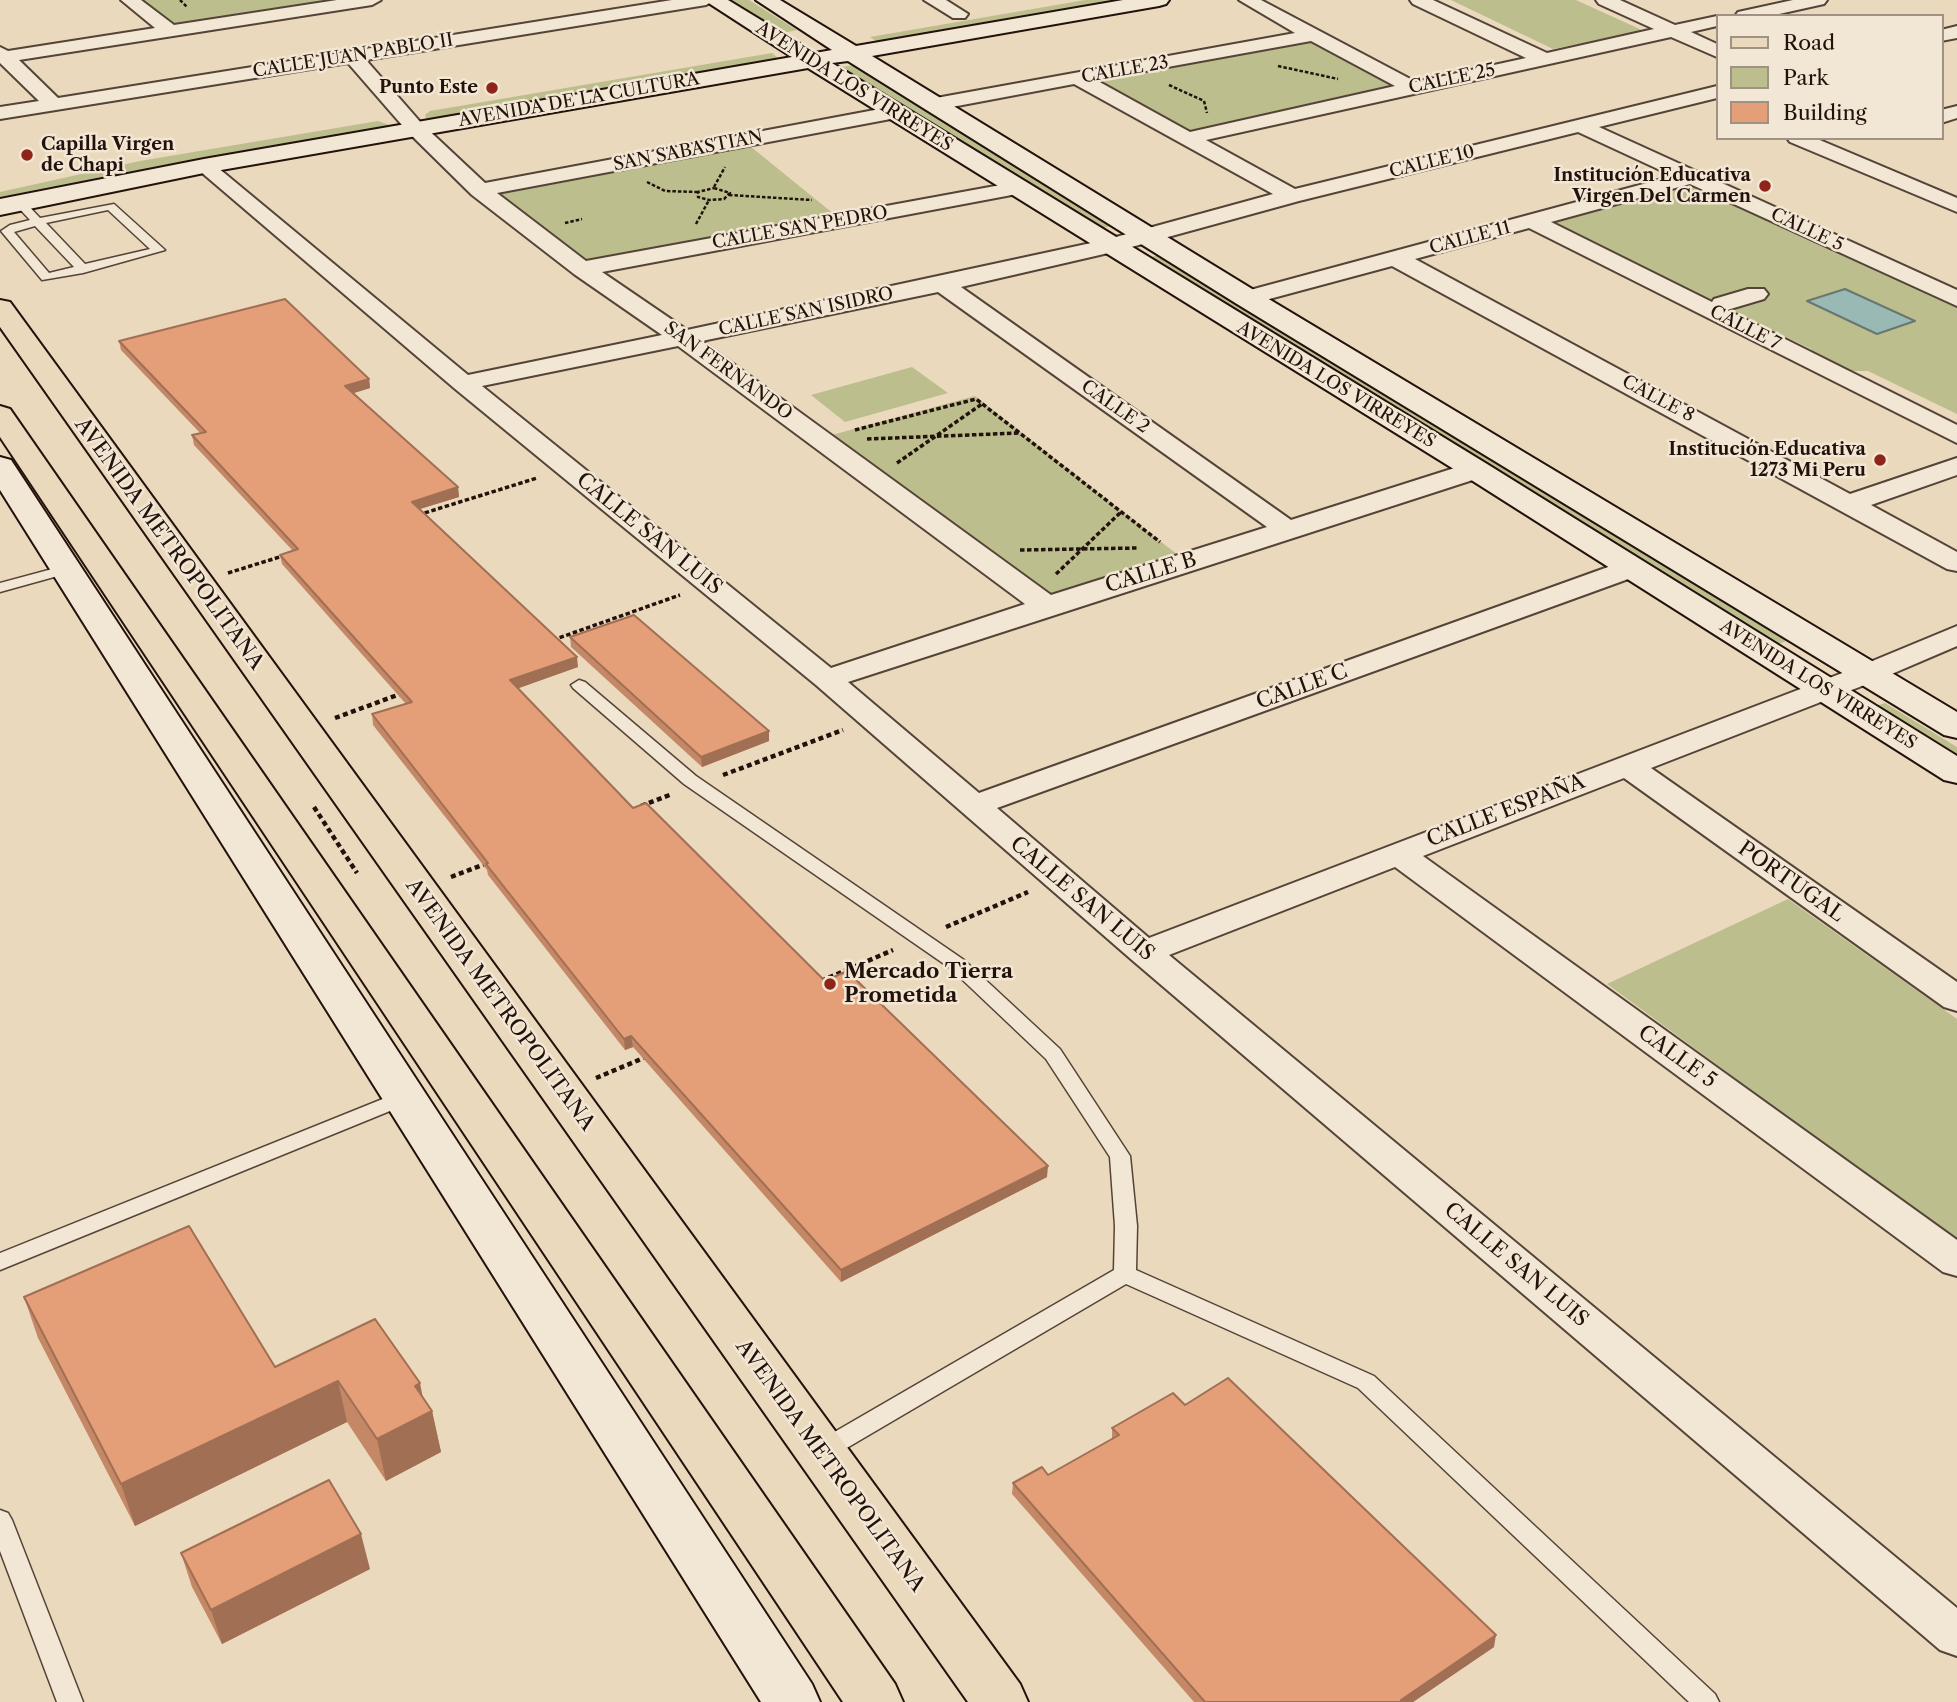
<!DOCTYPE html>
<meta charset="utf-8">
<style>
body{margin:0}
#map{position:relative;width:1957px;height:1702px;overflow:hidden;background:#ebd9bd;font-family:"Libre Caslon Text",serif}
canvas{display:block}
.legend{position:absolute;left:1716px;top:14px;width:228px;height:126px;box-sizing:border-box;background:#f2e6d4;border:2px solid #9f9184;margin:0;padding:9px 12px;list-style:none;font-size:21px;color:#22120b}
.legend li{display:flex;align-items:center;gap:14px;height:35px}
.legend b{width:35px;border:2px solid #9f9184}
</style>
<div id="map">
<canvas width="1957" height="1702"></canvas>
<ul class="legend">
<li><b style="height:9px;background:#ebd9bd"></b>Road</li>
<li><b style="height:19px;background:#bcbe8e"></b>Park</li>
<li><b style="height:19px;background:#e49e78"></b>Building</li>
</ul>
</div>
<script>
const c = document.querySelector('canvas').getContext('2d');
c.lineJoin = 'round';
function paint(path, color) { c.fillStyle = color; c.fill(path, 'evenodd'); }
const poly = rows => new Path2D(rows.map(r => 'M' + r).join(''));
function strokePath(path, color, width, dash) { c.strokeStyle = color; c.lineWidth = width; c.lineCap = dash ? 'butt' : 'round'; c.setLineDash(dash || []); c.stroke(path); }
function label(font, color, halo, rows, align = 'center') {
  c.font = font + ' "Libre Caslon Text",serif'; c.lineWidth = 5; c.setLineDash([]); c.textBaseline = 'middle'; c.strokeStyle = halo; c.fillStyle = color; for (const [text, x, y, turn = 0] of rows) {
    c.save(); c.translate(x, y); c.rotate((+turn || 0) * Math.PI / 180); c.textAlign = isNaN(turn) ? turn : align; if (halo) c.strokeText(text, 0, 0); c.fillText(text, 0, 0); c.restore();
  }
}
const green = poly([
 [140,0,347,0,174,27],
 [724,0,749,0,797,30,778,34],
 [1085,0,1129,0,879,43,870,37],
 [1451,0,1576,0,1644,31,1553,49],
 [1310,40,1394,86,1188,131,1096,80],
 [772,53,780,60,433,119,426,118,425,115,430,111],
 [855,65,1111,226,1095,230,835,68],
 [378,121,389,125,382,129,163,166,0,201,0,192,140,161],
 [750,146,835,215,587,262,497,192],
 [1695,184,1957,303,1957,414,1868,371,1842,371,1820,360,1811,349,1552,223],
 [1161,254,1786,641,1767,649,1142,260],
 [912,367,948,393,845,422,811,395],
 [975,396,1183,559,1060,597,1046,596,832,435],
 [1885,703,1957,747,1957,767,1864,710],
 [1788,899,1957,1019,1957,1241,1607,984]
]);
const water = poly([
 [1845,289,1915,321,1877,334,1807,301,1845,289]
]);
const pathFar2 = poly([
 [180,0,187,7],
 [1278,66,1338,79],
 [1169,85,1204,101,1207,113],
 [647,182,665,191,698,192],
 [714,187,725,167],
 [714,188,730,193,724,199,709,200,698,197,698,192,714,188],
 [729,195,812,200],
 [565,223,582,219],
 [696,224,709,200]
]);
const pathFar1 = poly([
 [855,430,976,399,1160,542],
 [867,439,1019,433],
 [897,463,982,404],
 [418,515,537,478],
 [1020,550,1137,548],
 [228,573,286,555],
 [1056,574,1121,512],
 [553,640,680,595]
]);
const path = poly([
 [335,718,403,693],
 [723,775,843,730],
 [641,806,672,794],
 [314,807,357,873],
 [451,877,485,864],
 [946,927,1028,892],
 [821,981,893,950],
 [596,1078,646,1057]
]);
const lane = poly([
 [16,201,24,201,40,218,114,204,165,250,83,273,42,280,1,231,10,225,30,220,16,205,16,201],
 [108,210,150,249,85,264,46,223,108,210],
 [35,226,74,267,49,273,14,232,35,226],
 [67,565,72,566,74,569,72,572,0,592,0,583,67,565],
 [579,680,585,682,696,776,964,960,1060,1049,1130,1156,1137,1226,1136,1270,1374,1376,1715,1694,1719,1702,1689,1702,1358,1388,1126,1284,828,1459,820,1461,812,1459,808,1452,812,1445,1114,1270,1115,1226,1110,1157,1046,1059,950,968,684,784,573,688,571,685,579,680],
 [405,1090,412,1092,415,1097,412,1102,0,1270,0,1253,405,1090],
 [0,1510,8,1513,12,1520,83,1702,57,1702,0,1551,0,1510]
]);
const street = poly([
 [121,0,141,0,174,25,337,0,381,0,372,5,19,60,58,98,672,0,715,0,706,5,366,60,422,124,485,183,896,106,903,108,906,112,903,116,896,118,497,193,586,261,1017,182,1025,183,1028,188,1025,193,1017,194,602,272,687,330,1105,240,1273,194,1074,84,936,110,929,108,926,104,929,100,936,98,1295,33,1239,0,1261,0,1416,82,1526,58,1413,4,1410,0,1433,0,1547,53,1654,29,1599,4,1596,0,1620,0,1675,25,1717,16,1718,16,1717,26,1691,32,1717,44,1717,57,1671,37,1206,140,1295,189,1717,86,1717,98,1599,127,1957,290,1957,306,1690,184,1551,222,1712,302,1714,299,1748,289,1764,289,1768,294,1764,299,1727,310,1957,425,1957,443,1529,228,1415,259,1850,494,1957,458,1957,475,1871,505,1957,552,1957,571,1947,569,1392,266,1247,305,1239,303,1235,298,1239,293,1673,176,1578,132,1299,201,1117,251,961,287,1291,520,1467,464,1476,462,1485,464,1489,470,1485,476,848,682,979,793,1622,562,1632,560,1642,562,1646,568,1642,574,997,808,1149,938,1858,667,1957,626,1957,646,1880,679,1651,768,1957,982,1957,1011,1944,1007,1624,778,1423,856,1957,1240,1957,1276,1943,1272,1395,867,1169,955,1957,1608,1957,1656,1940,1650,1132,960,816,685,454,388,194,166,197,162,204,160,211,162,468,375,662,335,574,274,472,195,408,132,348,63,0,119,0,107,39,101,0,63,0,47,8,51,155,28,121,0],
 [1311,41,1395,86,1190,132,1096,80,1311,41],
 [938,292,1267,527,1051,595,702,341,938,292],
 [678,346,1025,604,831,668,482,386,678,346],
 [924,0,946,0,968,14,965,18,953,18,924,0],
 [1793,0,1827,0,1824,4,1770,16,1735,16,1738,12,1793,0],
 [1957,26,1957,38,1941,41,1941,30,1957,26],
 [1957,106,1957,118,1941,123,1941,110,1957,106],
 [1787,138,1815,138,1957,198,1957,212,1790,142,1787,138]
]);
const secondary = poly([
 [704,0,728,0,815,53,832,50,756,0,780,0,856,46,1123,0,1169,0,1166,4,1159,6,872,56,1257,292,1957,712,1957,738,1944,735,1237,304,848,61,832,63,1487,464,1957,756,1957,783,1944,780,1465,476,808,68,204,173,0,215,0,199,204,159,792,57,704,0],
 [0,457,11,460,15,466,812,1684,820,1702,761,1702,0,490,0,457]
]);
const primary = poly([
 [0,300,10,302,1020,1684,1028,1702,968,1702,0,327,0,300],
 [0,406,10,409,895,1684,903,1702,843,1702,0,437,0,406]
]);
const wall = poly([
 [119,341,369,379,370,388,354,393,458,487,459,497,420,509,578,667,517,688,633,808,825,981,1047,1177,841,1282,633,1047,625,1050,488,875,487,870,373,725,372,714,406,704,282,564,280,555,293,551,194,445,192,435,200,433,121,350],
 [570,637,769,741,702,767,571,647],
 [24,1297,275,1367,423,1397,432,1411,441,1452,386,1481,347,1422,135,1526,38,1338],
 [1185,1405,1494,1647,1413,1702,1194,1702,1012,1494,1013,1483,1048,1475,1112,1439,1112,1428],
 [181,1553,370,1569,222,1644,192,1587]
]);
const shadedWall = poly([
 [369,379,370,388,347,395,345,386],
 [458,487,459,497,413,511,412,502],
 [577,657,578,667,511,691,510,680],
 [769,731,769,741,702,767,701,757],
 [631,1036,633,1047,625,1050,624,1039],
 [1048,1166,1047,1177,841,1282,841,1270],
 [338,1381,347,1422,135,1526,121,1484],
 [420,1383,426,1414,432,1411,441,1452,386,1481,377,1439,415,1386],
 [361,1534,370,1569,222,1644,211,1610],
 [1496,1635,1494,1647,1413,1702,1401,1702,1401,1700]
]);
const building = poly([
 [285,299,369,379,345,386,458,487,412,502,577,657,510,680,633,808,646,803,825,981,847,971,1048,1166,841,1270,631,1036,624,1039,486,864,488,863,372,714,412,702,280,555,298,549,192,435,206,432,119,341,285,299],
 [634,615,769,731,701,757,570,637,634,615],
 [189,1226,275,1367,375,1319,420,1383,415,1386,432,1411,377,1439,338,1381,121,1484,24,1297,189,1226],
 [1228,1378,1496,1635,1401,1700,1402,1702,1205,1702,1013,1483,1042,1467,1048,1475,1119,1435,1112,1428,1173,1393,1185,1405,1228,1378],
 [329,1480,361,1534,211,1610,181,1553,329,1480]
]);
const markers = [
 [492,88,7,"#8f2418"],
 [27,155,7,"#8f2418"],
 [1765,186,7,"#8f2418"],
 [1880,460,7,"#8f2418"],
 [830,984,7,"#8f2418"]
];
const farStreetnames = [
 ["CALLE JUAN PABLO II",353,56,-9],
 ["CALLE 23",1125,70,-10],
 ["CALLE 25",1452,79,-12],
 ["AVENIDA LOS VIRREYES",854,87,32],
 ["AVENIDA DE LA CULTURA",579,100,-10],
 ["SAN SABASTIAN",688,151,-11],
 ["CALLE 10",1432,162,-14],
 ["CALLE SAN PEDRO",800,228,-10],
 ["CALLE 5",1807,230,25],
 ["CALLE 11",1470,238,-15],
 ["CALLE SAN ISIDRO",806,312,-12],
 ["CALLE 7",1745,328,27],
 ["SAN FERNANDO",728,371,36],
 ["AVENIDA LOS VIRREYES",1336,385,31],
 ["CALLE 8",1658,399,28],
 ["CALLE 2",1115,407,35],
 ["AVENIDA LOS VIRREYES",1818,685,32]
];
const farPoinames = [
 ["Punto Este",478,88],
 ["Capilla Virgen",41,145,"left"],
 ["de Chapi",41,166,"left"],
 ["Institución Educativa",1751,176],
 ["Virgen Del Carmen",1751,197],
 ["Institución Educativa",1866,450],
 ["1273 Mi Peru",1866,471]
];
const streetNames = [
 ["CALLE SAN LUIS",649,534,39],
 ["AVENIDA METROPOLITANA",169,544,54],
 ["CALLE B",1151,573,-17],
 ["CALLE C",1302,687,-20],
 ["CALLE ESPAÑA",1506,811,-21],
 ["PORTUGAL",1791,882,35],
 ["CALLE SAN LUIS",1082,899,40],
 ["AVENIDA METROPOLITANA",500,1005,54],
 ["CALLE 5",1677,1057,36],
 ["CALLE SAN LUIS",1516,1265,40],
 ["AVENIDA METROPOLITANA",830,1466,54]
];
const poiNames = [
 ["Mercado Tierra",844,972],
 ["Prometida",844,996]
];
paint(green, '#bcbe8e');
paint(water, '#99b9b5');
strokePath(water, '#697671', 2);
strokePath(lane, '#544438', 3);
strokePath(street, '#544438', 4);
strokePath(secondary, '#22120b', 4);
strokePath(primary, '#22120b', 4);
strokePath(pathFar2, '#22120b', 2.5, [3.5, 2]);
strokePath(pathFar1, '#22120b', 3.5, [4.5, 2.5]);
strokePath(path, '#22120b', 4.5, [5, 3.5]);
paint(lane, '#f2e6d4');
paint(street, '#f2e6d4');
paint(secondary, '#f2e6d4');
paint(primary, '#ebd9bd');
paint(wall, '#c48867');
paint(shadedWall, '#a06f54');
paint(building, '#e49e78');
strokePath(building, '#a06f54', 2);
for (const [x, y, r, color] of markers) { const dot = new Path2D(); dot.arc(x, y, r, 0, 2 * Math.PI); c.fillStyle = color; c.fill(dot); strokePath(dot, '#f2e6d4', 2.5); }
label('18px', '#22120b', '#f2e6d4', farStreetnames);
label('bold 18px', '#22120b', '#f2e6d4', farPoinames, 'right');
label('21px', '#22120b', '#f2e6d4', streetNames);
label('bold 21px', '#22120b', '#f2e6d4', poiNames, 'left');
</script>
